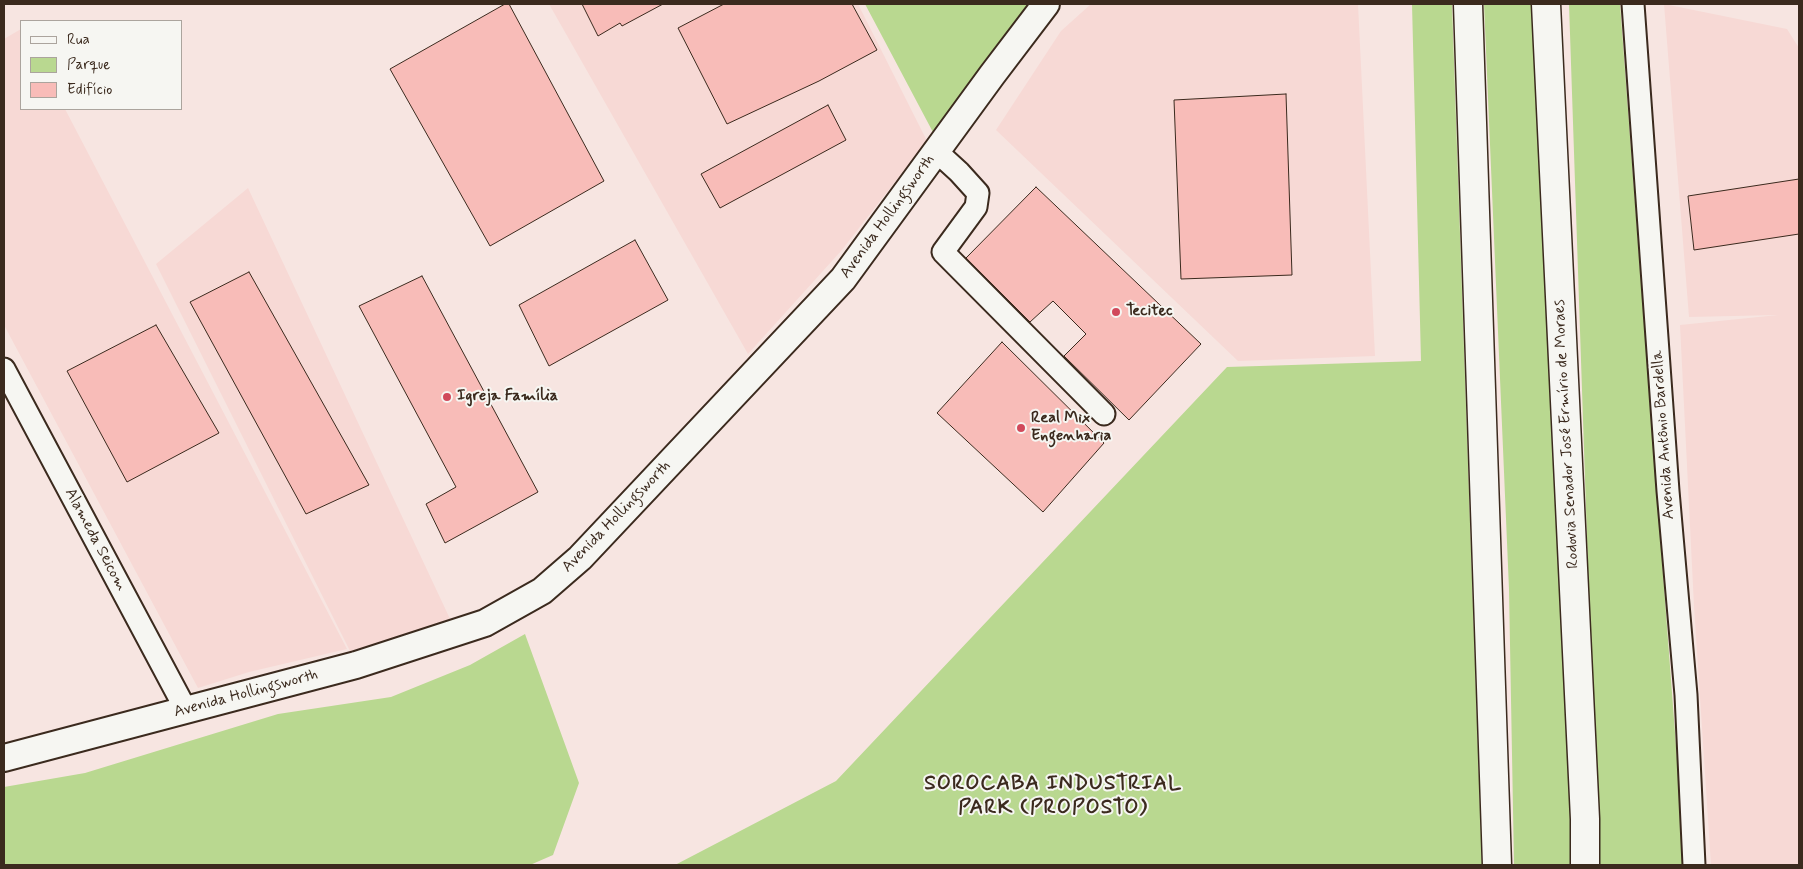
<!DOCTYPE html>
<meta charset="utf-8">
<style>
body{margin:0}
#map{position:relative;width:1803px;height:869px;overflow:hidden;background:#f7e5e1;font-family:Mynerve,sans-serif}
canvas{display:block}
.frame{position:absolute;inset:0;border:5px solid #3b2a1e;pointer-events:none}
.legend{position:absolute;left:20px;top:20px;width:162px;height:90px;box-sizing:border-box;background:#f6f6f2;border:1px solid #aba49d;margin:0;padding:6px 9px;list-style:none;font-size:15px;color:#3b2a1e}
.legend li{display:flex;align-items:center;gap:10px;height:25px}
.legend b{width:25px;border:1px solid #aba49d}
</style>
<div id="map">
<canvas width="1803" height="869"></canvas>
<div class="frame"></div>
<ul class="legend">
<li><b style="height:6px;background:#f6f6f2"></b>Rua</li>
<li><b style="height:14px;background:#b9d890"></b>Parque</li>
<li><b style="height:14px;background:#f8bcb8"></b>Edifício</li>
</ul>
</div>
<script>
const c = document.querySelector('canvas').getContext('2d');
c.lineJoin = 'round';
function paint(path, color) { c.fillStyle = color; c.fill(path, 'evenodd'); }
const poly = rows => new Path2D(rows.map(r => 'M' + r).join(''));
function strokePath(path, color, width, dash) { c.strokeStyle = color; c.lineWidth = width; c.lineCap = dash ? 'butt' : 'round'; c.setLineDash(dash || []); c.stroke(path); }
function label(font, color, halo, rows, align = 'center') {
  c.font = font + ' Mynerve,sans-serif'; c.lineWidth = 4; c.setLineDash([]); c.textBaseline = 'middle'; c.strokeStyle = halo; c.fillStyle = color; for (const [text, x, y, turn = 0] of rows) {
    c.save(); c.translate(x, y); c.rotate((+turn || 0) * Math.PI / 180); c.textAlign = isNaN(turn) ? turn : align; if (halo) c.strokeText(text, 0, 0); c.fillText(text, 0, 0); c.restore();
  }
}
const built = poly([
 [549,4,858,4,927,141,841,251,748,354],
 [1091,4,1358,4,1375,356,1238,361,996,130,1061,31],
 [1664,4,1787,29,1799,48,1799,865,1711,865,1694,606,1680,325,1778,315,1689,317],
 [21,29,21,109,65,109,347,649,249,672,198,688,4,325,4,39],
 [248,188,451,621,352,655,156,264]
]);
const green = poly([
 [865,4,1031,4,935,136],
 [1412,4,1452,4,1482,865,675,865,836,781,1227,367,1421,361],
 [1484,4,1536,4,1574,865,1514,865,1509,589],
 [1569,4,1620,4,1685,865,1598,865],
 [525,634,579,783,553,855,530,865,4,865,4,787,85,773,278,714,391,697,470,665]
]);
const building = poly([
 [505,4,509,4,604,181,490,246,390,69,505,4],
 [582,4,663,4,622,26,620,23,598,36,582,4],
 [724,4,852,4,877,50,819,81,727,124,678,28,724,4],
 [1286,94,1292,275,1181,279,1174,100,1286,94],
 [828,105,846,140,720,208,701,174,828,105],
 [1799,179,1799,234,1694,250,1688,196,1799,179],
 [1036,187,1201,344,1129,420,1064,356,1086,334,1053,301,1030,322,966,258,1036,187],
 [635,240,668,300,549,366,519,305,635,240],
 [249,272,369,485,306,514,190,302,249,272],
 [422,276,538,492,445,543,426,504,456,487,359,306,422,276],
 [156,325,219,433,127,482,67,371,156,325],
 [1002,342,1104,443,1043,512,937,413,1002,342]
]);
const minor = poly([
 [1633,4,1668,491,1686,695,1694,865],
 [936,151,959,172,978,193,976,207,943,252,1104,414],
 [4,369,186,710]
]);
const major = poly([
 [4,758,356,665,485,623,542,591,580,558,843,279,992,75,1046,4]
]);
const highway = poly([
 [1468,4,1497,865],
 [1546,4,1585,819,1585,865]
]);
const markers = [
 [1116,312,5,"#d1495b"],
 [447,397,5,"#d1495b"],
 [1021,428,5,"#d1495b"]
];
const streetNames = [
 ["Avenida Hollingsworth",888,217,-54],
 ["Rodovia Senador José Ermírio de Moraes",1567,434,-93],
 ["Avenida Antônio Bardella",1664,435,-94],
 ["Avenida Hollingsworth",617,517,-46],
 ["Alameda Seicom",95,540,62],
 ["Avenida Hollingsworth",246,694,-15]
];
const poiNames = [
 ["Tecitec",1126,312],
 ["Igreja Família",457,397],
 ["Real Mix",1031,419],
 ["Engenharia",1031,437]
];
const districtNames = [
 ["SOROCABA INDUSTRIAL",1053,785],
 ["PARK (PROPOSTO)",1053,809]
];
paint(built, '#f7d9d5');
paint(green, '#b9d890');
paint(building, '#f8bcb8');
strokePath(building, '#3b2a1e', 1);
strokePath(minor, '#3b2a1e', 25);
strokePath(major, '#3b2a1e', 30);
strokePath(highway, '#3b2a1e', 31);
strokePath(minor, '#f6f6f2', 21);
strokePath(major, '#f6f6f2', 26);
strokePath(highway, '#f6f6f2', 28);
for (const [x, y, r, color] of markers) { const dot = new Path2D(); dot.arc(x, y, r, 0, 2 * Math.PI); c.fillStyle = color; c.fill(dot); strokePath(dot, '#f6f6f2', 2); }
label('16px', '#3b2a1e', '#f6f6f2', streetNames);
label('bold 16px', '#3b2a1e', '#f6f6f2', poiNames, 'left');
c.letterSpacing = '1px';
label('bold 21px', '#3b2a1e', '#f6f6f2', districtNames);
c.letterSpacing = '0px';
</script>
